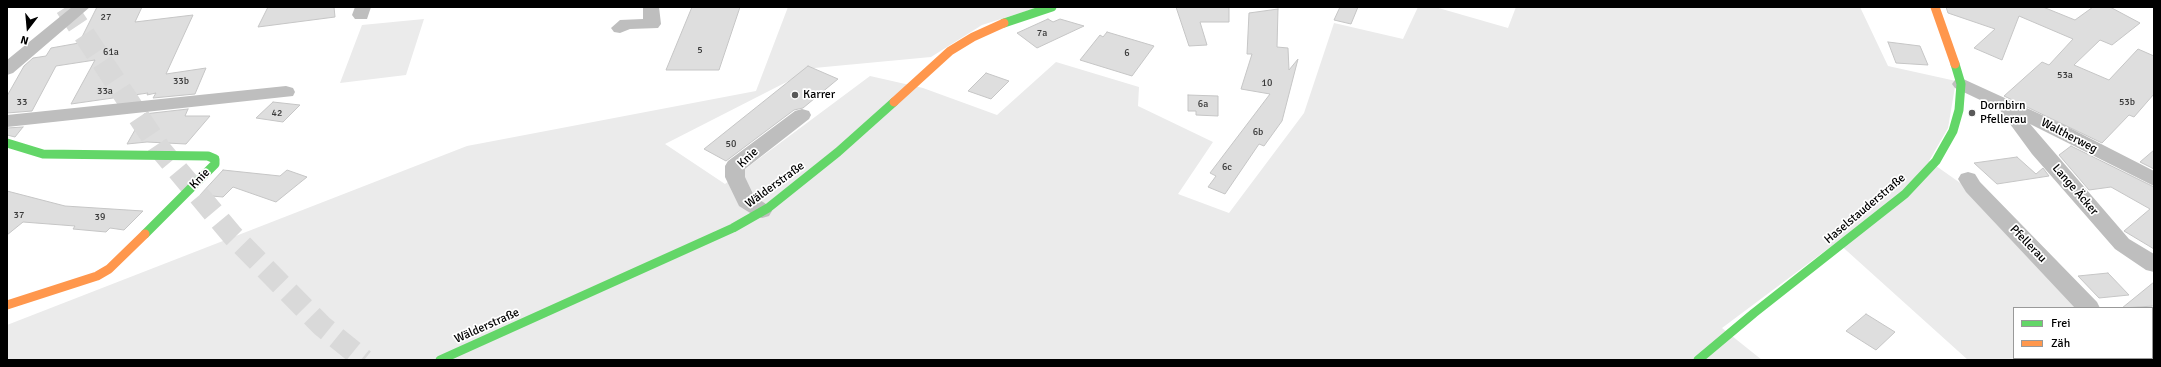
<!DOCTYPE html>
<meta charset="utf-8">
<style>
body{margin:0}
#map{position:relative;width:2161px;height:367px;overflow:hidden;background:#fff;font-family:Signika,sans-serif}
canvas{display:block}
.frame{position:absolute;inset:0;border:8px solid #000;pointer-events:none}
.legend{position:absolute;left:2013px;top:307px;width:140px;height:52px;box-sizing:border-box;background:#fff;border:1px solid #999;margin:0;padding:5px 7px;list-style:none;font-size:12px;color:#000}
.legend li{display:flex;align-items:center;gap:8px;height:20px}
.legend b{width:20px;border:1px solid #999}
.north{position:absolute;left:8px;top:8px;width:40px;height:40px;-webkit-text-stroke:3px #fff;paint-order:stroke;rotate:196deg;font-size:11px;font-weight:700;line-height:16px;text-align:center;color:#000}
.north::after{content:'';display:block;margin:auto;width:14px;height:18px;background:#000;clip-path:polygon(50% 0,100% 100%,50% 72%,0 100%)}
</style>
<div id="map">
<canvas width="2161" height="367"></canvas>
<div class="frame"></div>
<ul class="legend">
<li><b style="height:5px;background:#63d668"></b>Frei</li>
<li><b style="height:5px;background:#ff974d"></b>Zäh</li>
</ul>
<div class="north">N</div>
</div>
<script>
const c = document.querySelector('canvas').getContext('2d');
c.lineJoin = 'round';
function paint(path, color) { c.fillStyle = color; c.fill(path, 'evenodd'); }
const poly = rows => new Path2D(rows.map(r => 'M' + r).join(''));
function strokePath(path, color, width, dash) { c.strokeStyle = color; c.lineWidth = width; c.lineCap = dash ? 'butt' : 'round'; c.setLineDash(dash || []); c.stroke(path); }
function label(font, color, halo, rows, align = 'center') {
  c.font = font + ' Signika,sans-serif'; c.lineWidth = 3.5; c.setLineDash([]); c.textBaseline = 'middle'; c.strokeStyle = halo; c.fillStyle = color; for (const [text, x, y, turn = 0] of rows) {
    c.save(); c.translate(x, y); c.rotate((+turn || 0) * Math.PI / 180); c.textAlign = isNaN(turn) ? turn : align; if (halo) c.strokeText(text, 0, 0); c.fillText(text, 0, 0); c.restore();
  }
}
const green = poly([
 [788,7,1039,7,982,25,931,57,814,68,665,144,725,184,870,76,923,88,997,115,1056,62,1139,87,1138,106,1213,142,1178,194,1229,213,1304,113,1334,23,1403,39,1418,7,1435,7,1508,28,1516,7,1860,7,1888,66,1956,81,1948,128,1929,161,1966,187,2082,308,2014,308,2014,358,2128,358,2128,360,1968,360,1837,242,1722,328,1762,360,7,360,7,325,467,146,756,91],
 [424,19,406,75,340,83,362,25]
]);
const building = poly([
 [97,7,142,7,135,22,193,15,166,74,206,68,195,94,153,98,156,93,147,95,148,93,71,104,95,60,56,66,32,111,7,113,7,96,24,66,33,58,46,56,51,48,79,43,97,7],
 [268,7,334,7,335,17,258,27,268,7],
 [692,7,740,7,719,70,666,70,692,7],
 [1176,7,1229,7,1229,22,1200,22,1207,45,1189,46,1176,7],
 [1340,7,1358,7,1351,24,1334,20,1340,7],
 [1946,7,2043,7,2075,20,2093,7,2110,7,2140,23,2112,45,2100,40,2074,65,2109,80,2138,49,2154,56,2154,94,2134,117,2129,115,2102,143,2004,96,2042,62,2049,65,2073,39,2019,16,2002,60,1974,48,1995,29,1948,13,1946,7],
 [1278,9,1277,47,1288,48,1289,70,1298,59,1282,121,1264,146,1259,144,1225,194,1208,187,1216,176,1210,173,1270,94,1241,89,1252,54,1247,54,1249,13,1278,9],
 [1048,19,1053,22,1060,19,1084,26,1037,48,1017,33,1048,19],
 [1107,32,1154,46,1132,76,1080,60,1100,35,1103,37,1107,32],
 [1888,42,1920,46,1928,65,1896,63,1888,42],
 [808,66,838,79,803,108,794,110,726,161,704,149,808,66],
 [986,73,1009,81,991,99,968,91,986,73],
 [1188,95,1218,96,1218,116,1196,115,1196,111,1188,111,1188,95],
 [273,102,300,105,283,122,256,118,273,102],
 [188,109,185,116,210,116,186,144,147,142,127,144,144,114,188,109],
 [23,127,15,137,7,135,7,128,23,127],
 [2071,146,2154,187,2154,249,2124,231,2150,209,2111,187,2089,190,2059,155,2071,146],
 [2154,150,2154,169,2140,162,2154,150],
 [2017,157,2036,174,2043,168,2049,176,1997,184,1974,163,2017,157],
 [223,170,280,176,287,170,307,177,276,202,233,187,223,197,200,195,223,170],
 [7,191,65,206,143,211,124,230,110,228,106,232,73,229,75,226,23,222,7,235,7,191],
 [2108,273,2129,295,2099,298,2078,276,2108,273],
 [2154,282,2154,306,2122,308,2154,282],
 [1866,314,1895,332,1876,350,1846,331,1866,314]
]);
const primaryTunnel = poly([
 [66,7,160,149,233,236,322,326,364,360]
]);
const street = poly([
 [72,7,90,7,13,73,7,75,7,60,72,7],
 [355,7,371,7,367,19,355,19,352,15,355,7],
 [643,7,659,7,661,24,658,28,630,29,620,33,614,32,611,28,620,20,643,19,643,7],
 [1961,78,2064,125,2154,171,2154,186,2030,124,2129,239,2154,254,2154,272,2146,270,2115,249,2032,154,1999,109,1955,88,1952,84,1955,80,1961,78],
 [286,86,293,88,295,92,293,96,7,127,7,115,286,86],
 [802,109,809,111,811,115,809,119,745,169,745,177,754,196,769,206,772,211,769,216,762,218,755,216,739,206,725,177,725,166,728,161,795,111,802,109],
 [1968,172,1975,174,1980,182,2097,302,2100,308,2075,308,1966,192,1958,179,1961,174,1968,172],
 [2125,358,2149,358,2150,360,2126,360,2125,358]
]);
const fast = poly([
 [1004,23,1052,7],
 [7,143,43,154,208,156,215,159,215,164,145,234],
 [440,360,733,228,768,208,838,152,894,102],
 [1698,360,1754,313,1905,194,1936,161,1953,131,1959,110,1961,84,1955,64]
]);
const slow = poly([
 [1935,7,1955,64],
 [894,102,950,51,973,37,1004,23],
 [7,305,97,276,109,269,145,234]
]);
const markers = [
 [795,95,4,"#595959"],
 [1972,113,4,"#595959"]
];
const numberNames = [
 ["27",106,17],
 ["7a",1042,33],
 ["5",700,50],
 ["61a",111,52],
 ["6",1127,53],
 ["53a",2065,75],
 ["33b",181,81],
 ["10",1267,83],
 ["33a",105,91],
 ["33",22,102],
 ["53b",2127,102],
 ["6a",1203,104],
 ["42",277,113],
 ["6b",1258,132],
 ["50",731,144],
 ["6c",1227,167],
 ["37",19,215],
 ["39",100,217]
];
const poiNames = [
 ["Karrer",803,95],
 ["Dornbirn",1980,106],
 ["Pfellerau",1980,120]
];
const streetNames = [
 ["Waltherweg",2069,136,27],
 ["Knie",748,158,-43],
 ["Knie",200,179,-46],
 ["Wälderstraße",775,185,-36],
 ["Lange Äcker",2075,190,49],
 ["Haselstauderstraße",1865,209,-40],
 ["Pfellerau",2028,244,46],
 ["Wälderstraße",487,326,-24]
];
paint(green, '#ebebeb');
paint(building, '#dedede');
strokePath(building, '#c6c6c6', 1);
strokePath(primaryTunnel, '#d9d9d9', 22, [22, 11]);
paint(street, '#bebebe');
strokePath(fast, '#63d668', 9);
strokePath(slow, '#ff974d', 9);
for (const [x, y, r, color] of markers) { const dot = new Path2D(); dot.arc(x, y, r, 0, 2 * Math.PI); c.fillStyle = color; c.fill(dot); strokePath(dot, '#fff', 1.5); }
label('10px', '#383838', null, numberNames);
label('12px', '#000', '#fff', poiNames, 'left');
label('12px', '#000', '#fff', streetNames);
</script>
